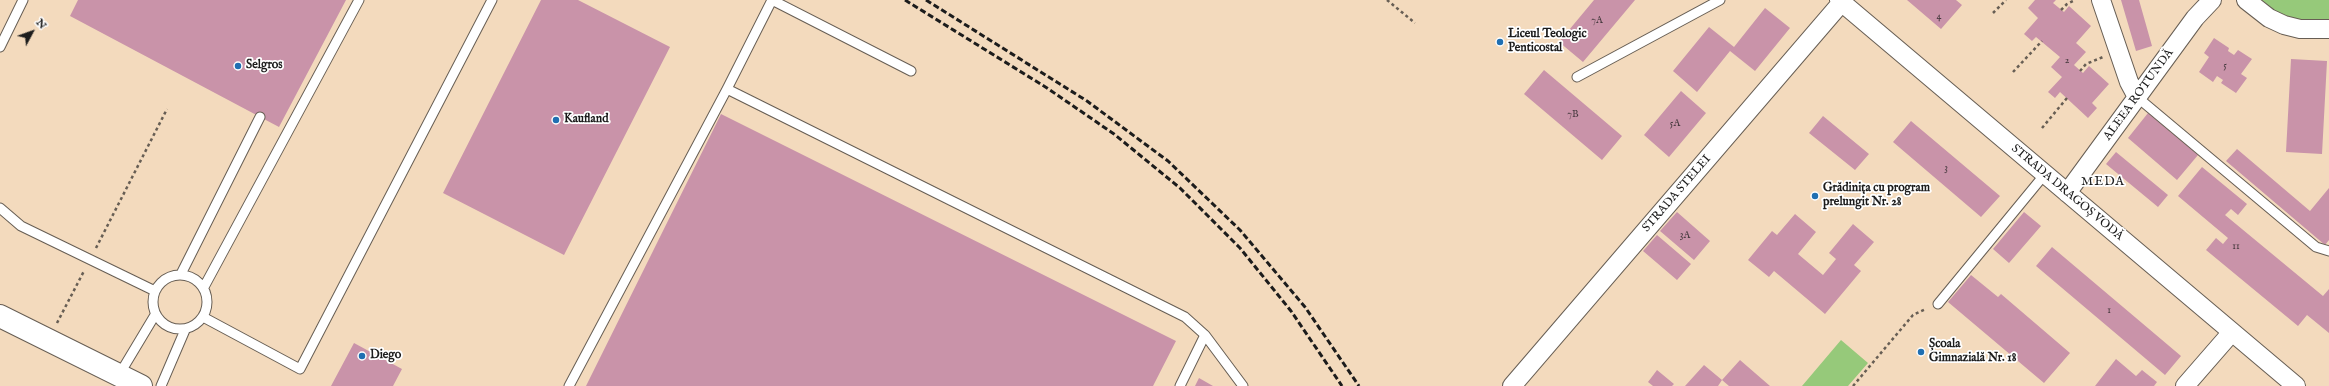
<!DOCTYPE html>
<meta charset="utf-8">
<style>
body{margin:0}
#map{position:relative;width:2329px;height:386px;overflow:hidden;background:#f3dabd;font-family:"IM FELL English",serif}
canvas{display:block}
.north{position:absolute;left:12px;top:12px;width:40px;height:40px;-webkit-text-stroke:3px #fff;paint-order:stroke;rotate:49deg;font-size:11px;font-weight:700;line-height:16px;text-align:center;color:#1c1c1c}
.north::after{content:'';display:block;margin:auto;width:14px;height:18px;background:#1c1c1c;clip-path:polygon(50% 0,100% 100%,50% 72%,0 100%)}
</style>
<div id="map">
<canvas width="2329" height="386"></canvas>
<div class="north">N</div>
</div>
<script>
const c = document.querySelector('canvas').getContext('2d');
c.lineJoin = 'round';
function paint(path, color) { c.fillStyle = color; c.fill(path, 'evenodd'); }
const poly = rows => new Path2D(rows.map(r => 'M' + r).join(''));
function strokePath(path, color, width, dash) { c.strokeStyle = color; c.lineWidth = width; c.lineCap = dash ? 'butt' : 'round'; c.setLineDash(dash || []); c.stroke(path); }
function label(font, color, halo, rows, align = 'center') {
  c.font = font + ' "IM FELL English",serif'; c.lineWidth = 3.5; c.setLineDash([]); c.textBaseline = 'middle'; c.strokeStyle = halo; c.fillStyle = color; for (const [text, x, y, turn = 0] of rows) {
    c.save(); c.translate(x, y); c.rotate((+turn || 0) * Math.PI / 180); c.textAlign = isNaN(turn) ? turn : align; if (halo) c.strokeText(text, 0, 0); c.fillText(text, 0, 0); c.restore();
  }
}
const green = poly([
 [2253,0,2329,0,2329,24,2286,20],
 [1841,340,1868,363,1848,386,1802,386]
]);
const building = poly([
 [78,0,346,0,279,127,70,16],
 [541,0,578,0,670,47,564,255,443,193],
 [1594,0,1635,0,1583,62,1559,42],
 [1907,0,1956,0,1962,5,1941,29],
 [2035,0,2056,0,2053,3,2064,12,2069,6,2091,26,2076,43,2086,52,2074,65,2083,73,2089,66,2109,84,2092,103,2097,108,2088,118,2060,92,2055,98,2048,92,2062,77,2051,67,2060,57,2036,37,2032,41,2024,34,2038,18,2028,8],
 [2121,0,2139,0,2152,46,2136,51],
 [1765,8,1790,28,1755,71,1730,51,1697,92,1673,71,1709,27,1734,47],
 [2214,38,2229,48,2228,51,2234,55,2238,50,2252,59,2241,74,2247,78,2236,93,2221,83,2223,80,2217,76,2213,82,2199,72,2209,57,2204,53],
 [2291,59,2327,61,2322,154,2286,152],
 [1544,70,1622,136,1602,160,1524,94],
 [1681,91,1706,113,1669,157,1644,135],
 [2148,113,2198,155,2177,180,2128,138],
 [721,114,1176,341,1153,386,586,386],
 [1823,116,1869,154,1855,170,1809,133],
 [1911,121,2000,196,1981,217,1893,142],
 [2237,149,2310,211,2329,188,2329,240,2325,245,2226,161],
 [2116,152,2168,195,2158,207,2106,164],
 [2202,167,2247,204,2238,215,2231,209,2225,215,2323,296,2329,289,2329,333,2307,315,2298,326,2206,250,2216,238,2223,244,2228,238,2178,196],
 [1677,212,1710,241,1694,260,1660,231],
 [2024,212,2041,226,2009,263,1993,249],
 [1795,214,1816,232,1798,254,1823,275,1836,259,1829,253,1853,224,1874,242,1854,265,1861,271,1825,314,1774,271,1769,277,1748,260,1772,231,1777,235],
 [1657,235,1691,264,1677,280,1643,251],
 [2052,247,2181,356,2165,375,2036,266],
 [1971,275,1998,297,2001,294,2070,353,2044,383,1948,302],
 [354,343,402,369,393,386,331,386],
 [2116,359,2136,376,2142,370,2157,382,2154,386,2095,386],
 [1740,360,1770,386,1729,386,1722,380],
 [1704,365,1722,380,1718,386,1685,386],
 [1657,370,1674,384,1672,386,1653,386,1648,382],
 [1199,378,1213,386,1195,386]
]);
const path = poly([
 [1387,0,1415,23],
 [2061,10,2067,4,2075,0],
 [1993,13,2006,0],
 [2080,71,2086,64,2103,57],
 [2013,72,2042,41],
 [2042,128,2067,98],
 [96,248,167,109],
 [57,323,84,271],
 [1853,386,1913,315,1926,309]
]);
const lane = poly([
 [772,0,911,71],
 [0,47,23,0],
 [1577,77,1720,0],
 [727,89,1185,317,1205,335,1180,386],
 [2137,97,2316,247,2329,251],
 [0,208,21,226,155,291],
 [181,274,260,117],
 '153 302a27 27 0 1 1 54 0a27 27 0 1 1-54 0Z',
 [204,287,359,0],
 [1938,304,2045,174],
 [203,317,300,369,492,0],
 [1205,335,1243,386],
 [119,375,155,315],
 [161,386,185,330],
 [569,386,727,89,772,0]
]);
const street = poly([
 [1839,0,2296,386],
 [2101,0,2129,82,2137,97],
 [2246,0,2269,18,2284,25,2300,29,2329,29],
 [2067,193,2195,18,2212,0],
 [1512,386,1842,2],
 [2185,386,2232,332]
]);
const primary = poly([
 [0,316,141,386]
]);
const rail = poly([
 [905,0,1047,88,1114,134,1180,188,1240,248,1291,311,1342,386],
 [926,0,1087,101,1168,161,1240,230,1305,307,1359,386]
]);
const markers = [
 [1500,42,4,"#1f6fb2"],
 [238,66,4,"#1f6fb2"],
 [556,120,4,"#1f6fb2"],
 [1815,196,4,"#1f6fb2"],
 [1921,352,4,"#1f6fb2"],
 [362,356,4,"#1f6fb2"]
];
const numberNames = [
 ["4",1939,17],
 ["7A",1597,21],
 ["2",2067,61],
 ["5",2225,66],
 ["7B",1573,115],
 ["5A",1675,124],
 ["3",1946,169],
 ["3A",1685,236],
 ["11",2236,247],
 ["1",2109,311]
];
const poiNames = [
 ["Liceul Teologic",1508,35],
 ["Penticostal",1508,49],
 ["Selgros",246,66],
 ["Kaufland",564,120],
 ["Grădinița cu program",1823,189],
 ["prelungit Nr. 28",1823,203],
 ["Școala",1929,345],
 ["Gimnazială Nr. 18",1929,359],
 ["Diego",370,356]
];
const streetNames = [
 ["ALEEA ROTUNDĂ",2139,95,-54],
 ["STRADA DRAGOȘ VODĂ",2067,193,40],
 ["STRADA STELEI",1677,194,-49]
];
const neighbourhoodNames = [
 ["MEDA",2103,182]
];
paint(green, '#96c97a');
paint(building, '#c993a9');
strokePath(lane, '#675e54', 11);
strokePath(street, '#675e54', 20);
strokePath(primary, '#675e54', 24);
strokePath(path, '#675e54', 2.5, [3, 3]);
strokePath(lane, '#fff', 9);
strokePath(street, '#fff', 18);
strokePath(primary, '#fff', 22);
strokePath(rail, '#1c1c1c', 3, [6, 3]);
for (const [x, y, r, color] of markers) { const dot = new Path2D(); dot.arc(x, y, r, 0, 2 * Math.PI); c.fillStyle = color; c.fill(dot); strokePath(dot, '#fff', 1.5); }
label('10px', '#473a3f', null, numberNames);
label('bold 12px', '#1c1c1c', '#fff', poiNames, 'left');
label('12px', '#1c1c1c', '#fff', streetNames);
c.letterSpacing = '1px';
label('13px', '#1c1c1c', '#fff', neighbourhoodNames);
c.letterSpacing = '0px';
</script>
